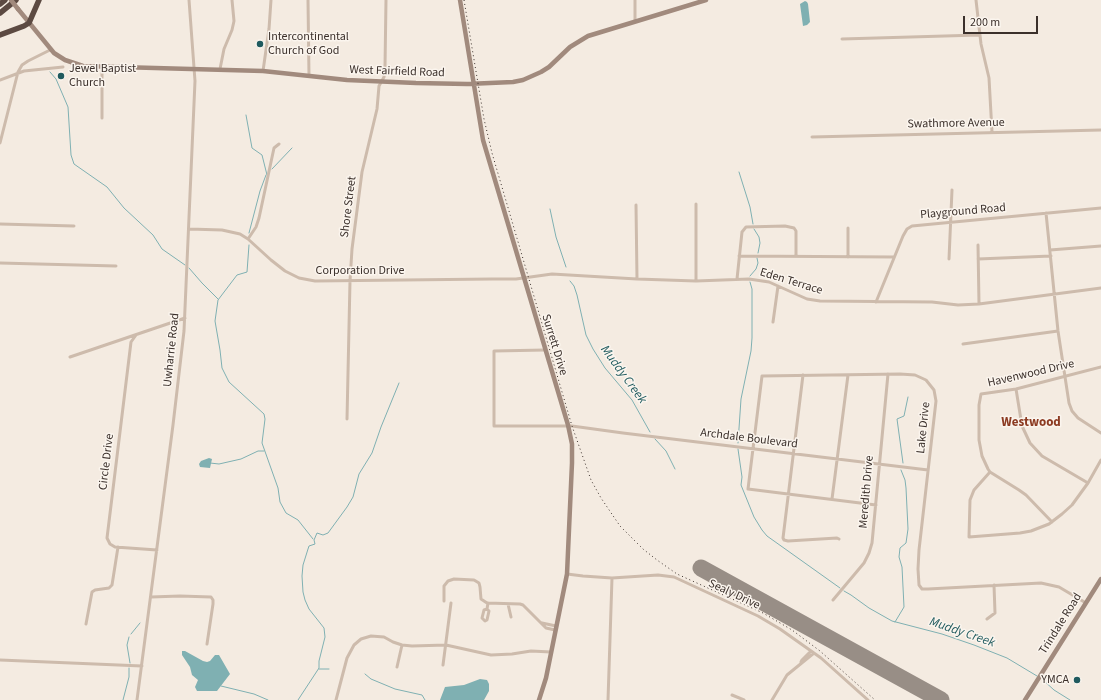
<!DOCTYPE html>
<style>
body{margin:0}
#map{position:relative;width:1101px;height:700px;overflow:hidden;background:#f4ebe1;font-family:"Source Sans 3",sans-serif}
canvas{display:block}
.scale{position:absolute;left:963px;top:16px;width:75px;height:18px;box-sizing:border-box;border:2px solid #3b302b;border-top:0;padding-left:5px;font-size:12px;line-height:14px;white-space:nowrap;color:#3b302b;-webkit-text-stroke:3px #fbf5ee;paint-order:stroke}
</style>
<div id="map">
<canvas width="1101" height="700"></canvas>
<div class="scale">200 m</div>
</div>
<script>
const c = document.querySelector('canvas').getContext('2d');
c.lineJoin = 'round';
function paint(path, color) { c.fillStyle = color; c.fill(path, 'evenodd'); }
const poly = rows => new Path2D(rows.map(r => 'M' + r).join(''));
function strokePath(path, color, width, dash) { c.strokeStyle = color; c.lineWidth = width; c.lineCap = dash ? 'butt' : 'round'; c.setLineDash(dash || []); c.stroke(path); }
function label(font, color, halo, rows, align = 'center') {
  c.font = font + ' "Source Sans 3",sans-serif'; c.lineWidth = 3; c.setLineDash([]); c.textBaseline = 'middle'; c.strokeStyle = halo; c.fillStyle = color; for (const [text, x, y, turn = 0] of rows) {
    c.save(); c.translate(x, y); c.rotate((+turn || 0) * Math.PI / 180); c.textAlign = isNaN(turn) ? turn : align; if (halo) c.strokeText(text, 0, 0); c.fillText(text, 0, 0); c.restore();
  }
}
const water = poly([
 [805,1,807,2,808,4,810,22,807,25,803,26,800,4],
 [209,458,212,459,210,468,200,467,199,464,201,461],
 [182,651,185,651,203,661,207,662,210,661,215,655,219,655,230,674,217,691,197,691,195,687,198,680,192,675,190,667,182,655],
 [480,679,487,680,489,684,489,691,484,700,440,700,445,687,464,685]
]);
const stream = poly([
 [50,72,56,79,68,107,71,155,74,164,107,187,124,208,153,235,162,249,185,265],
 [246,115,252,148,262,155,267,175],
 [272,169,292,148],
 [739,172,750,207,753,224],
 [550,209,556,237,566,267],
 [754,229,759,237,760,243,758,253],
 [249,233,260,191,266,175],
 [249,245,247,272,237,275,218,300,215,321,220,350,222,368,229,382,264,414,265,419,262,443,278,488,280,502,286,513,298,520,313,539],
 [189,268,202,283,218,299],
 [750,276,756,269,758,263,757,258],
 [570,281,574,286,577,295,586,335,593,349,605,368,632,400,650,432],
 [655,439,666,451,675,469],
 [738,443,741,399,751,351,752,338,752,289,750,282],
 [738,449,742,477,741,485,754,517,762,530,767,536,840,588],
 [210,463,219,464,241,459,258,451,264,451],
 [903,463,897,419,904,416,908,397],
 [844,591,851,595,869,608,892,621,942,634,974,645,1007,658,1037,676],
 [895,622,904,607,902,567,899,557,900,548,906,543,908,529,906,488,905,480,901,470],
 [131,634,140,623],
 [129,637,127,645,130,663],
 [319,669,329,669],
 [365,674,371,679,395,689,422,695,425,700],
 [1042,679,1054,690,1070,700],
 [221,686,254,694,268,700],
 [123,700,129,677,129,668],
 [298,700,319,668,319,661,325,637,324,628,309,609,305,600,303,592,302,576,303,565,308,549,309,546,315,544,314,540,317,533,323,535,328,533,347,507,353,497,359,474,372,453,381,427,399,383]
]);
const runway = poly([
 [701,568,941,700]
]);
const street = poly([
 [308,0,309,76],
 [976,0,981,44,989,78,992,132],
 [635,21,635,0],
 [842,39,979,35],
 [220,69,224,49,232,30,234,21,232,0],
 [263,71,269,29,271,0],
 [0,80,24,71,63,67],
 [102,118,102,67],
 [812,137,1101,130],
 [0,143,18,72,22,65,28,61,50,50],
 [696,204,696,281],
 [636,205,637,279],
 [1046,213,1058,331,1069,403,1072,411,1078,418,1101,433],
 [0,224,74,226],
 [189,229,222,230,240,234,248,239,271,260,285,271,299,278,315,281,492,279,516,279,552,274,637,279,696,281,749,279,769,282,807,299,820,301,932,302,958,305,979,304,1101,288],
 [248,239,256,227,259,218,274,148,279,144],
 [978,245,979,304],
 [1050,250,1101,246],
 [739,256,894,257],
 [848,257,848,228],
 [949,259,952,190],
 [978,259,1051,256],
 [0,263,116,266],
 [737,279,742,232,746,227,785,226,794,228,796,231,796,256],
 [876,302,903,236,907,229,912,226,1101,208],
 [773,322,778,286],
 [136,335,131,342,107,538,110,544,115,547,157,550],
 [963,344,1058,331],
 [545,350,494,351,494,426,572,426,623,433,928,470],
 [70,357,185,318],
 [803,375,783,538,784,540,788,541,837,538,839,539],
 [1016,389,1022,426,1030,443,1042,456,1088,483],
 [347,419,350,281,352,249,362,172,377,109,379,86,384,77,385,67,386,0],
 [990,472,974,490,970,500,969,537,1020,533,1031,531,1049,524,1062,514,1072,505,1088,483,1101,460],
 [832,499,848,375],
 [876,505,748,489,762,376,900,374,915,375,926,380,934,390,936,401,919,550,918,569,919,585,922,589,928,589,1041,583,1059,587,1086,603],
 [1052,522,1026,495,1019,490,990,472,988,469,982,456,979,440,979,405,981,394,1016,389,1101,367],
 [567,574,583,576,612,578,658,575,674,577,758,616,780,629,821,658,868,700],
 [151,597,180,596,211,597,213,600,213,604,207,644],
 [833,600,864,563,869,553,872,543,888,374],
 [444,601,444,586,448,581,454,579,474,580,479,583,480,587,481,599,487,603,520,604,523,605,546,628,555,630],
 [508,604,511,617],
 [487,609,484,610,482,618,485,621,487,620,489,611,487,609,488,603],
 [987,619,995,613,994,585],
 [542,623,556,626],
 [86,624,92,592,95,590,109,588,112,585,118,547],
 [0,660,142,666],
 [801,662,802,660,811,651],
 [443,665,451,603],
 [397,667,402,645],
 [732,695,744,700],
 [137,700,173,425,184,331,195,81,189,0],
 [336,700,347,658,354,645,361,639,371,636,384,637,393,642,402,645,412,646,446,645,491,655,512,654,531,651,551,652],
 [608,700,612,578],
 [772,700,787,675,814,653]
]);
const secondary = poly([
 [460,0,483,140,568,425,572,444,572,463,567,574,546,678,539,700],
 [18,9,54,53,65,60,83,66,263,71,347,80,416,83,467,84,513,82,523,80,541,72,549,67,570,47,588,36,706,0],
 [1025,700,1101,579]
]);
const highway = poly([
 [0,4,5,0],
 [0,13,16,0],
 [0,35,24,26,29,23,39,0]
]);
const rail = poly([
 [464,0,484,119,492,153,572,426,591,480,601,498,620,526,643,549,657,560,677,574,763,613,792,630,820,651,875,700]
]);
const secondaryBridge = poly([
 [11,0,18,9]
]);
const markers = [
 [260,44,4,"#1f5a5e"],
 [61,76,4,"#1f5a5e"],
 [1077,680,4,"#1f5a5e"]
];
const poiNames = [
 ["Intercontinental",268,37],
 ["Church of God",268,51],
 ["Jewel Baptist",69,69],
 ["Church",69,83],
 ["YMCA",1069,680,"right"]
];
const streetNames = [
 ["West Fairfield Road",397,72,2],
 ["Swathmore Avenue",956,124,-1],
 ["Shore Street",349,207,-83],
 ["Playground Road",963,212,-5],
 ["Corporation Drive",360,271],
 ["Eden Terrace",791,282,17],
 ["Surrett Drive",554,345,73],
 ["Uwharrie Road",172,350,-84],
 ["Havenwood Drive",1031,374,-13],
 ["Lake Drive",924,428,-84],
 ["Archdale Boulevard",749,439,7],
 ["Circle Drive",107,462,-83],
 ["Meredith Drive",867,492,-85],
 ["Sealy Drive",734,595,25],
 ["Trindale Road",1061,624,-58]
];
const waterNames = [
 ["Muddy Creek",623,375,54],
 ["Muddy Creek",962,633,19]
];
const neighbourhoodNames = [
 ["Westwood",1031,423]
];
paint(water, '#7fb0b2');
strokePath(stream, '#7fb0b2', 1);
strokePath(runway, '#988e86', 17);
strokePath(street, '#cdbbac', 3);
strokePath(secondary, '#a18a7d', 4.5);
strokePath(highway, '#5c4a42', 5.5);
strokePath(rail, '#3b302b', 1, [1, 3]);
strokePath(secondaryBridge, '#a18a7d', 4.5);
for (const [x, y, r, color] of markers) { const dot = new Path2D(); dot.arc(x, y, r, 0, 2 * Math.PI); c.fillStyle = color; c.fill(dot); strokePath(dot, '#fbf5ee', 1.5); }
label('12px', '#3b302b', '#fbf5ee', poiNames, 'left');
label('12px', '#3b302b', '#fbf5ee', streetNames);
label('italic 13px', '#1f5a5e', '#fbf5ee', waterNames);
label('bold 13px', '#8c3b22', '#fbf5ee', neighbourhoodNames);
</script>
